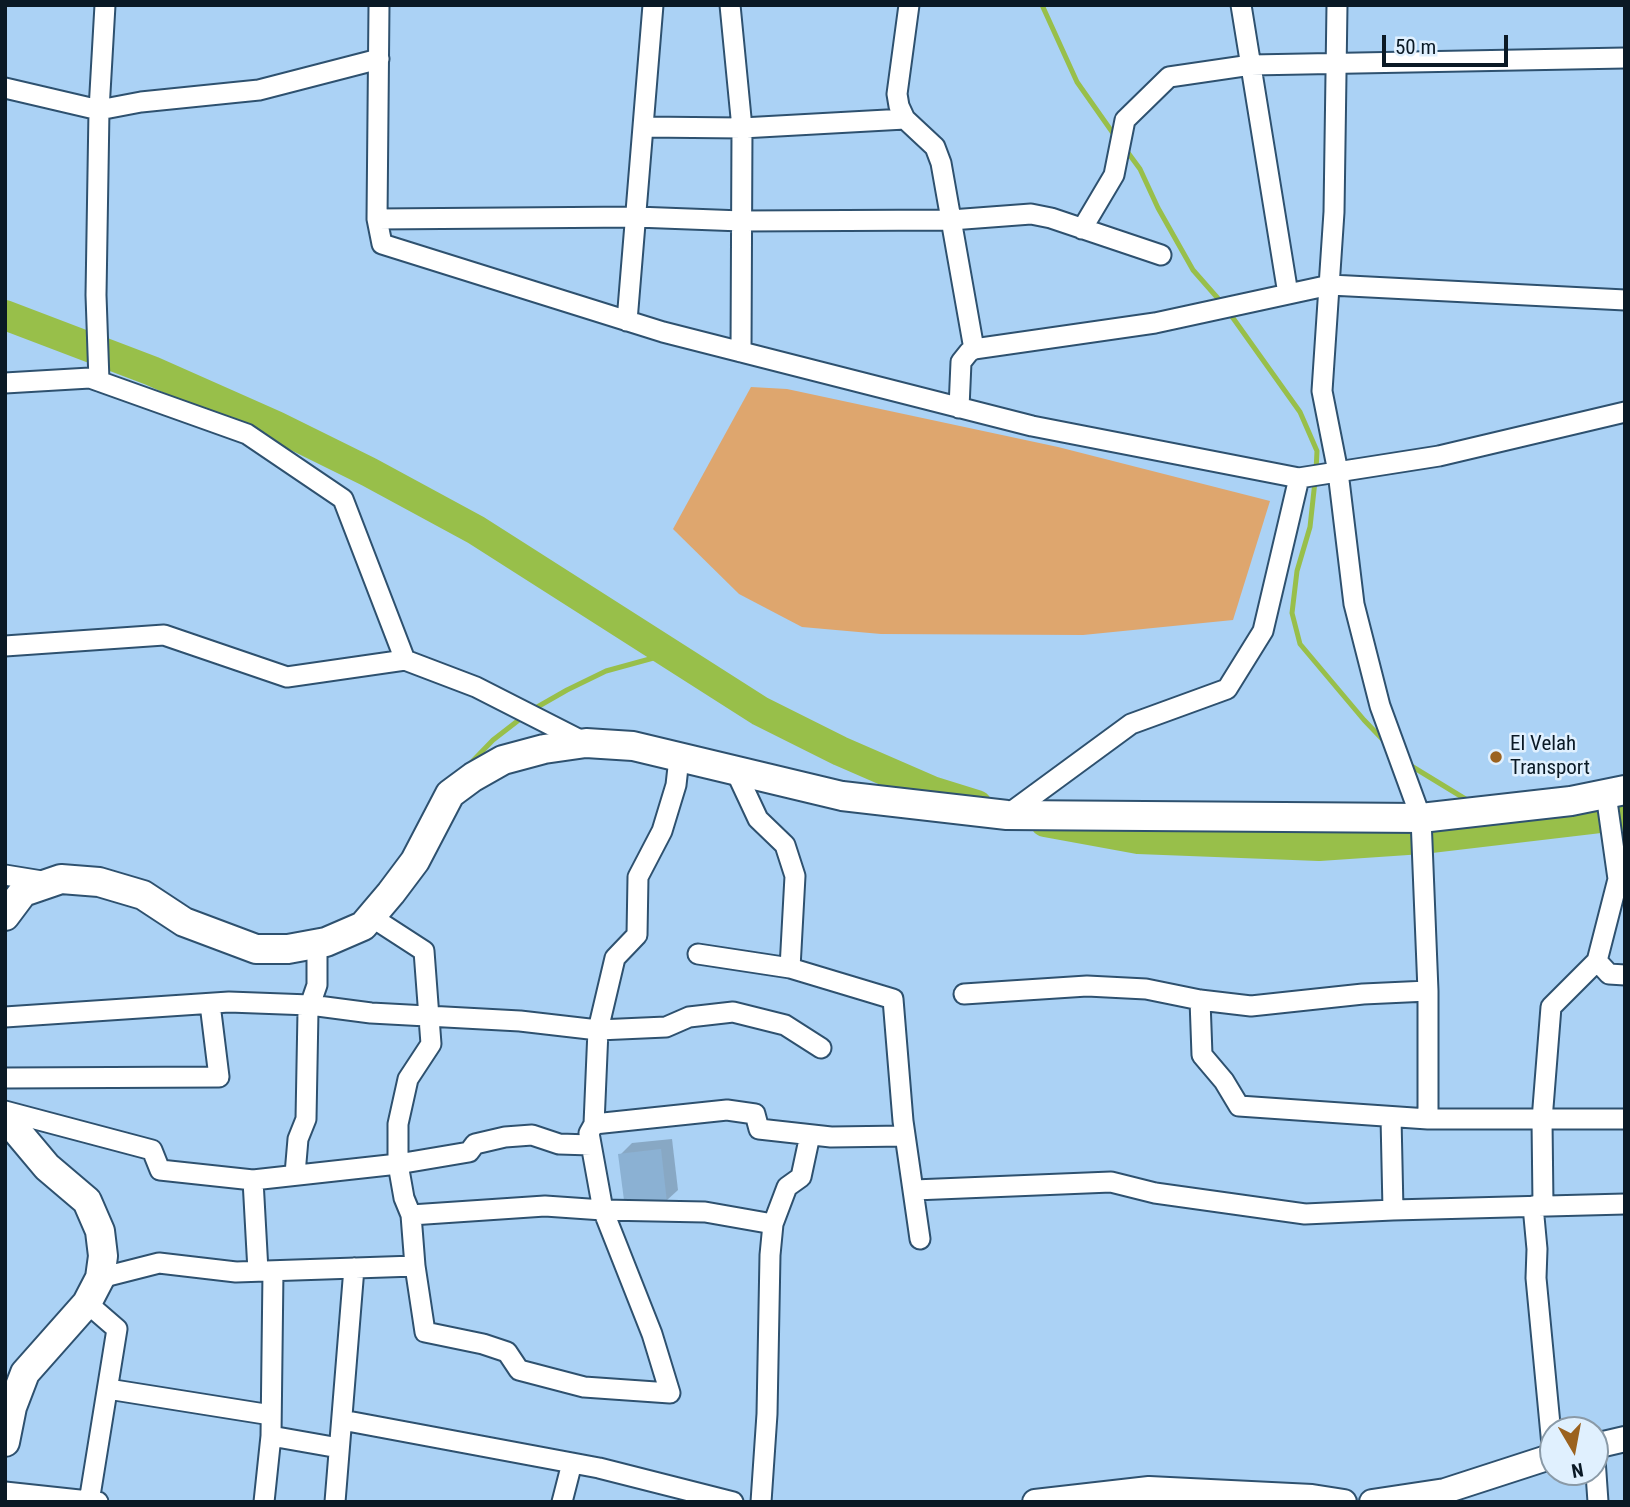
<!DOCTYPE html>
<style>
body{margin:0}
#map{position:relative;width:1630px;height:1507px;overflow:hidden;background:#abd2f5;font-family:"Roboto Condensed",sans-serif}
canvas{display:block}
.frame{position:absolute;inset:0;border:7px solid #0a1925;pointer-events:none}
.north{position:absolute;left:1539px;top:1416px;width:70px;height:70px;box-sizing:border-box;background:#e0f0fe;border:2px solid #8a9aa7;border-radius:50%;rotate:170deg;font-size:19px;font-weight:700;line-height:28px;text-align:center;color:#0a1925}
.north::after{content:'';display:block;margin:auto;width:24px;height:32px;background:#9b621f;clip-path:polygon(50% 0,100% 100%,50% 72%,0 100%)}
.scale{position:absolute;left:1382px;top:35px;width:126px;height:32px;box-sizing:border-box;border:4px solid #0a1925;border-top:0;padding-left:9px;font-size:21px;line-height:24px;white-space:nowrap;color:#0a1925;-webkit-text-stroke:5px #e0f0fe;paint-order:stroke}
</style>
<div id="map">
<canvas width="1630" height="1507"></canvas>
<div class="frame"></div>
<div class="north">N</div>
<div class="scale">50 m</div>
</div>
<script>
const c = document.querySelector('canvas').getContext('2d');
c.lineJoin = 'round';
function paint(path, color) { c.fillStyle = color; c.fill(path, 'evenodd'); }
const poly = rows => new Path2D(rows.map(r => 'M' + r).join(''));
function strokePath(path, color, width, dash) { c.strokeStyle = color; c.lineWidth = width; c.lineCap = dash ? 'butt' : 'round'; c.setLineDash(dash || []); c.stroke(path); }
function label(font, color, halo, rows, align = 'center') {
  c.font = font + ' "Roboto Condensed",sans-serif'; c.lineWidth = 5; c.setLineDash([]); c.textBaseline = 'middle'; c.strokeStyle = halo; c.fillStyle = color; for (const [text, x, y, turn = 0] of rows) {
    c.save(); c.translate(x, y); c.rotate((+turn || 0) * Math.PI / 180); c.textAlign = isNaN(turn) ? turn : align; if (halo) c.strokeText(text, 0, 0); c.fillText(text, 0, 0); c.restore();
  }
}
const green = poly([
 [751,387,787,389,1058,447,1270,501,1233,620,1083,635,881,634,802,627,739,594,673,529]
]);
const shadow = poly([
 [672,1139,678,1190,666,1201,620,1155,632,1143]
]);
const stream = poly([
 [1042,5,1077,82,1115,136],
 [1126,150,1140,169,1158,208,1193,270,1222,303],
 [1228,311,1300,412,1317,451,1316,471],
 [1315,481,1310,527,1297,571,1292,613,1300,644,1364,720,1386,743],
 [532,710,567,690,606,671,668,654],
 [1408,764,1472,803],
 [464,770,493,740,524,716],
 [1505,820,1522,828]
]);
const river = poly([
 [5,315,152,371,276,426,369,472,476,530,760,711,840,751,932,791,977,805],
 [1045,822,1138,839,1319,846,1422,839,1625,815]
]);
const building = poly([
 [661,1149,667,1203,625,1208,618,1154]
]);
const minor = poly([
 [379,5,377,219,382,244,663,332,1032,426,1299,478,1439,456,1625,412],
 [730,5,742,128,741,352],
 [909,5,897,94,899,106,905,119,935,147,941,163,974,349],
 [1241,5,1288,294],
 [1337,5,1334,212,1322,391,1338,472,1354,604,1380,706,1421,818,1428,991,1428,1119],
 [5,88,99,110,141,102,259,90,379,59],
 [644,127,742,128,905,119],
 [377,219,636,217,742,221,951,220,1031,214,1051,218,1161,255],
 [1082,229,1114,175,1125,120,1169,77,1251,65,1625,58],
 [627,321,653,5],
 [99,381,96,295,99,110,105,5],
 [5,383,90,378,247,434,343,499,405,660,476,687,586,743],
 [959,408,961,362,969,352,974,349,1155,323,1330,285,1625,300],
 [5,646,164,635,287,677,405,660],
 [736,772,758,819,785,845,795,876,790,968,893,999,903,1121,920,1239],
 [1007,815,1131,724,1227,689,1263,631,1299,478],
 [5,875,48,882],
 [370,916,424,951,431,1044,408,1079,398,1124,398,1164,404,1198,411,1215],
 [698,954,790,968],
 [1597,961,1609,974,1625,975],
 [964,994,1087,986,1146,989,1200,1000,1251,1006,1363,994,1428,991],
 [1200,1000,1202,1055,1224,1081,1239,1106,1428,1119,1625,1119],
 [5,1017,229,1002,310,1005,371,1013,520,1021,598,1030,666,1027,689,1017,733,1012,785,1025,821,1048],
 [5,1078,219,1077,210,1004],
 [5,1111,152,1150,160,1170,253,1180,398,1164,469,1152,475,1144,505,1137,532,1135,559,1144,591,1145],
 [594,1124,727,1110,755,1114,759,1129,831,1137,905,1136],
 [295,1174,298,1139,306,1119,308,1011,317,985,317,943],
 [253,1180,258,1271],
 [914,1190,1111,1182,1155,1193,1305,1214,1393,1210,1391,1117],
 [1543,1205,1542,1120,1551,1007,1597,961,1618,879,1606,794],
 [1533,1206,1537,1249,1536,1278,1553,1456],
 [1393,1210,1625,1204],
 [415,1266,425,1332,483,1344,507,1352,519,1370,584,1387,670,1393,652,1334,603,1210,589,1133,594,1124,598,1030,615,958,637,935,638,877,662,831,676,785,679,758],
 [100,1278,159,1263,236,1272,415,1266,411,1215,545,1206,603,1210,705,1212,773,1224],
 [87,1303,117,1329,89,1502],
 [108,1389,271,1415],
 [342,1420,599,1468,733,1502],
 [271,1436,339,1448],
 [1595,1459,1598,1502],
 [5,1492,98,1502],
 [264,1502,271,1436,273,1271],
 [335,1502,354,1268],
 [562,1502,572,1463],
 [761,1502,767,1414,770,1255,773,1224,787,1187,801,1177,810,1135]
]);
const tertiary = poly([
 [1595,1446,1625,1439],
 [1035,1502,1149,1489,1312,1497,1344,1502],
 [1372,1502,1445,1491,1553,1456]
]);
const secondary = poly([
 [5,916,23,892,61,879,99,882,143,895,184,922,256,949,288,949,326,942,363,926,391,893,415,861,450,794,473,777,503,760,544,749,586,743,633,746,842,796,1007,815,1421,818,1571,801,1625,790],
 [5,1117,47,1167,87,1201,100,1231,103,1256,100,1278,87,1303,25,1373,12,1407,5,1442]
]);
const markers = [
 [1496,757,7,"#9b621f"]
];
const poiNames = [
 ["El Velah",1510,745],
 ["Transport",1510,769]
];
paint(green, '#dea66e');
paint(shadow, '#0003');
strokePath(stream, '#98bf4a', 5);
strokePath(river, '#98bf4a', 30);
paint(building, '#8bb1d3');
strokePath(minor, '#2e516f', 23);
strokePath(tertiary, '#2e516f', 28);
strokePath(secondary, '#2e516f', 32);
strokePath(minor, '#fff', 19);
strokePath(tertiary, '#fff', 24);
strokePath(secondary, '#fff', 28);
for (const [x, y, r, color] of markers) { const dot = new Path2D(); dot.arc(x, y, r, 0, 2 * Math.PI); c.fillStyle = color; c.fill(dot); strokePath(dot, '#e0f0fe', 2.5); }
label('21px', '#0a1925', '#e0f0fe', poiNames, 'left');
</script>
